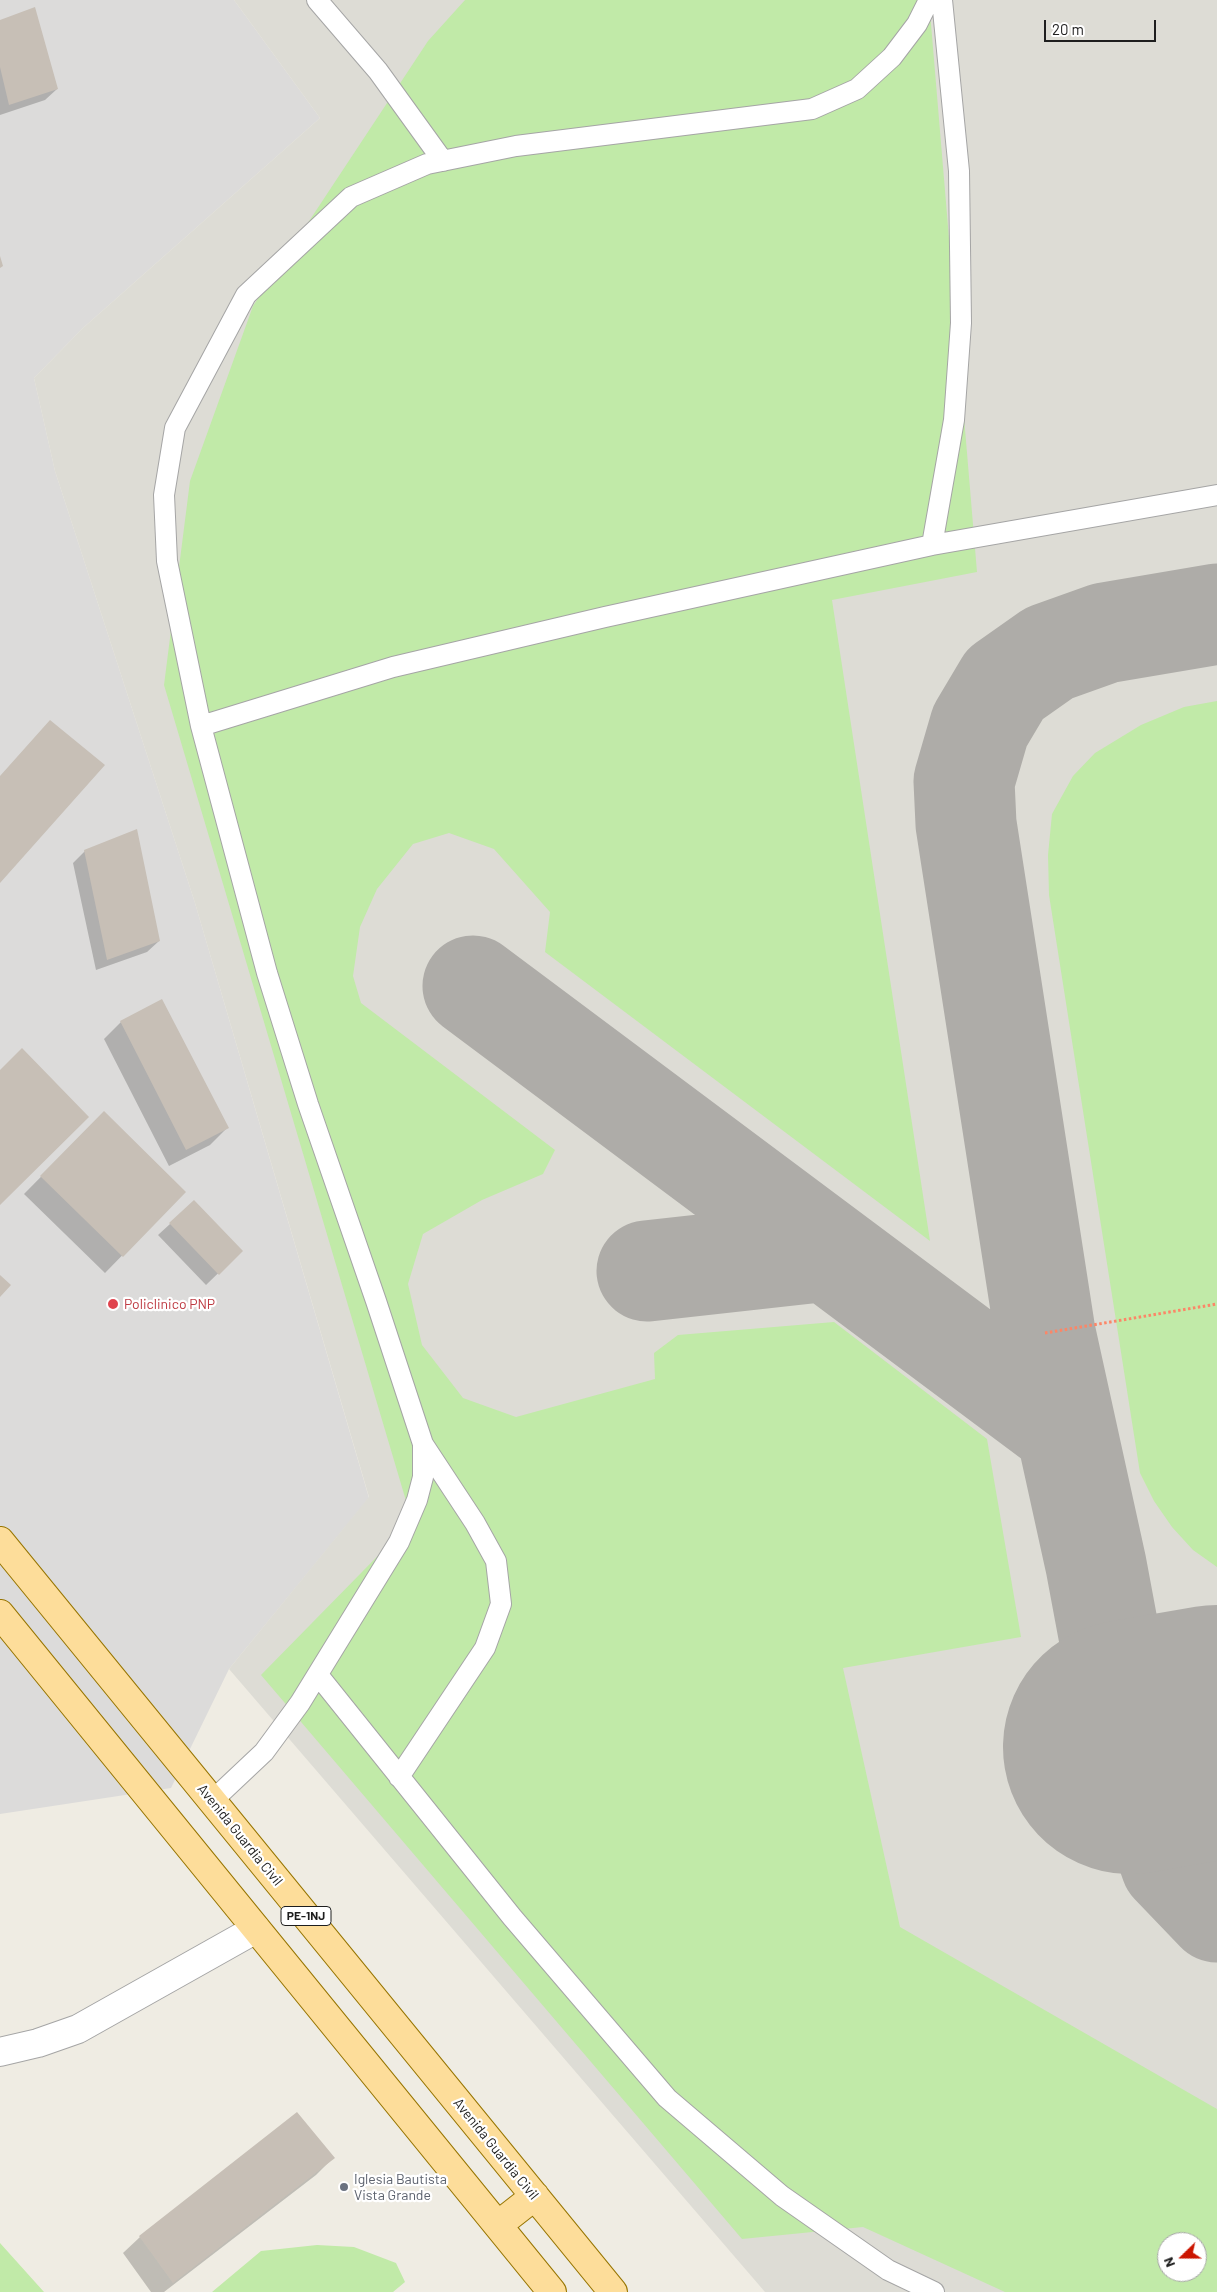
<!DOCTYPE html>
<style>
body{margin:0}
#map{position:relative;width:1217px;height:2292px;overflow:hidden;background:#efece3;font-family:Barlow,sans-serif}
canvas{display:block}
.north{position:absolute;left:1157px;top:2232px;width:50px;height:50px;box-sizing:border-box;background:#fff;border:1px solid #a5a5a5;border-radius:50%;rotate:248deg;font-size:14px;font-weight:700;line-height:20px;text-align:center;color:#1e1e1e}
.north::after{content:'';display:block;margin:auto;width:18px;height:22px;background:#cb1500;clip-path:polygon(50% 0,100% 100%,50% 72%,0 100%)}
.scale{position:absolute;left:1044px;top:20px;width:112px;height:22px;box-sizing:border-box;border:2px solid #1e1e1e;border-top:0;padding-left:6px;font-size:15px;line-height:18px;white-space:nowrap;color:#1e1e1e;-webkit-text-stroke:4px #fff;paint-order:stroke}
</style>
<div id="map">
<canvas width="1217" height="2292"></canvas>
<div class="north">N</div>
<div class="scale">20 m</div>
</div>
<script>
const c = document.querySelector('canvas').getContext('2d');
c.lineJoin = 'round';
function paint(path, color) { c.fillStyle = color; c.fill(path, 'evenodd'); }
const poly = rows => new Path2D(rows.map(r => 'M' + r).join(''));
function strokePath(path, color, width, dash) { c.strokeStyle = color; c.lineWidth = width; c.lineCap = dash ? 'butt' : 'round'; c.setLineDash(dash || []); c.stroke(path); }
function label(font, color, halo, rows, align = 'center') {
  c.font = font + ' Barlow,sans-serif'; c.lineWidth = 4.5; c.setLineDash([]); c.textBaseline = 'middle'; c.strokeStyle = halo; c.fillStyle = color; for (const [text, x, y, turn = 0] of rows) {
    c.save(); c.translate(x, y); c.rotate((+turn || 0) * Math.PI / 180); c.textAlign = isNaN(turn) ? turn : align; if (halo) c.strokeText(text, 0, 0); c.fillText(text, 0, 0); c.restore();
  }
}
const residential = poly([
 [0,0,234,0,320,118,83,328,34,378,55,471,195,903,369,1498,229,1669,171,1788,0,1814]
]);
const airport = poly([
 [234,0,1217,0,1217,2292,765,2292,229,1669,369,1497,195,903,55,471,34,378,83,328,320,118],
 [1167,2242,1197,2242,1197,2272,1167,2272]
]);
const grass = poly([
 [465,0,929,0,977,572,832,600,930,1241,545,952,550,912,494,849,449,833,413,844,377,889,360,927,353,976,361,1003,555,1150,543,1174,482,1200,423,1234,408,1284,422,1345,463,1398,516,1417,655,1379,654,1353,678,1335,834,1322,987,1439,1021,1637,843,1668,900,1927,1217,2109,1217,2292,1005,2292,863,2227,742,2239,261,1675,412,1521,164,685,190,481,253,306,428,41],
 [1167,2242,1197,2242,1197,2272,1167,2272],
 [1217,701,1217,1567,1193,1550,1172,1527,1154,1501,1140,1473,1049,895,1048,855,1052,814,1073,776,1095,753,1141,725,1184,707],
 [0,2243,44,2292,0,2292],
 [317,2245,354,2247,396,2263,405,2282,393,2292,212,2292,261,2251]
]);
const shadow = poly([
 [0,21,57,89,45,100,0,115],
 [85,851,159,941,147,952,96,970,73,863],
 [121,1022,227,1128,210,1145,169,1166,104,1039],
 [104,1113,184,1192,105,1273,24,1194],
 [194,1202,241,1251,206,1285,158,1235],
 [333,2158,316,2175,164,2292,151,2292,123,2253,140,2237]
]);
const taxiway = poly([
 [1217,614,1105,633,1049,653,1005,684,980,726,964,781,966,824,1045,1333,1096,1565,1130,1747,1171,1864,1217,1912],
 [473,986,1066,1429],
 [647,1271,827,1251]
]);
const runway = poly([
 [1130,1747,1217,1732]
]);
const building = poly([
 [35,7,58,89,9,105,0,67,0,20],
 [0,256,3,266,0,268],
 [50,720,105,765,0,883,0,776],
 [137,829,160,941,107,960,84,850],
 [162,999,229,1128,186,1150,120,1021],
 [22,1048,89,1117,0,1205,0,1070],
 [104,1111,186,1192,123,1257,40,1176],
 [194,1200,243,1251,219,1275,169,1223],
 [0,1275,11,1285,0,1297],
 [297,2112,335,2158,173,2283,139,2236]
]);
const path = poly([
 [1045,1333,1217,1304]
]);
const lane = poly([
 [317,0,378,71,443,161],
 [932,545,954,420,961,323,959,171,942,0],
 [201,726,393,667,605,617,932,545,1217,495],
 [318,1675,512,1917,667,2098,782,2196,888,2270,934,2292],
 [399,1777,485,1648,501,1604,496,1561,475,1523,423,1444],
 [212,1801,264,1752,300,1703,399,1542,417,1500,423,1477,423,1444,376,1301,308,1104,267,973,201,726,167,561,164,495,175,428,246,295,351,197,427,164,516,146,812,109,857,89,892,57,917,24,929,0]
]);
const street = poly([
 [0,2052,38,2043,78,2029,256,1929]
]);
const primary = poly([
 [0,1541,613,2292],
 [0,1614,552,2292],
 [498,2225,535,2196]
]);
const markers = [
 [113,1304,6,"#e0444e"],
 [344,2187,5,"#6b7280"]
];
const shields = [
 [306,1916,50]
];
const shieldNames = [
 ["PE-1NJ",306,1916]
];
const healthNames = [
 ["Policlinico PNP",124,1304]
];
const streetNames = [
 ["Avenida Guardia Civil",240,1835,51],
 ["Avenida Guardia Civil",496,2149,51]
];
const worshipNames = [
 ["Iglesia Bautista",354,2179],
 ["Vista Grande",354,2195]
];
paint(residential, '#dcdbda');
paint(airport, '#dddcd5');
paint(grass, '#c1eaa8');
paint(shadow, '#0003');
strokePath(taxiway, '#aeaca8', 101);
strokePath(runway, '#aeaca8', 254);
paint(building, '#c7bfb6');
strokePath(lane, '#a5a5a5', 22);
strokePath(street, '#a5a5a5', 30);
strokePath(primary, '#977500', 30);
strokePath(path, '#fc8667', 3, [2.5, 2.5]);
strokePath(lane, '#fff', 20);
strokePath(street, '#fff', 28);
strokePath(primary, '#fddd9a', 28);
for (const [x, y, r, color] of markers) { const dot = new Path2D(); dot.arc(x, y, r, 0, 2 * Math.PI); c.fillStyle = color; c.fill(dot); strokePath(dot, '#fff', 2); }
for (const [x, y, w] of shields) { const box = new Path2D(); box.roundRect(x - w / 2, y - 9.5, w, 19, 4); c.fillStyle = '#fff'; c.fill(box); strokePath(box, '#1e1e1e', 1); }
label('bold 12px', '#1e1e1e', null, shieldNames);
label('14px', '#be3a42', '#fff', healthNames, 'left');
label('14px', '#1e1e1e', '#fff', streetNames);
label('14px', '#5b616d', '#fff', worshipNames, 'left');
</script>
